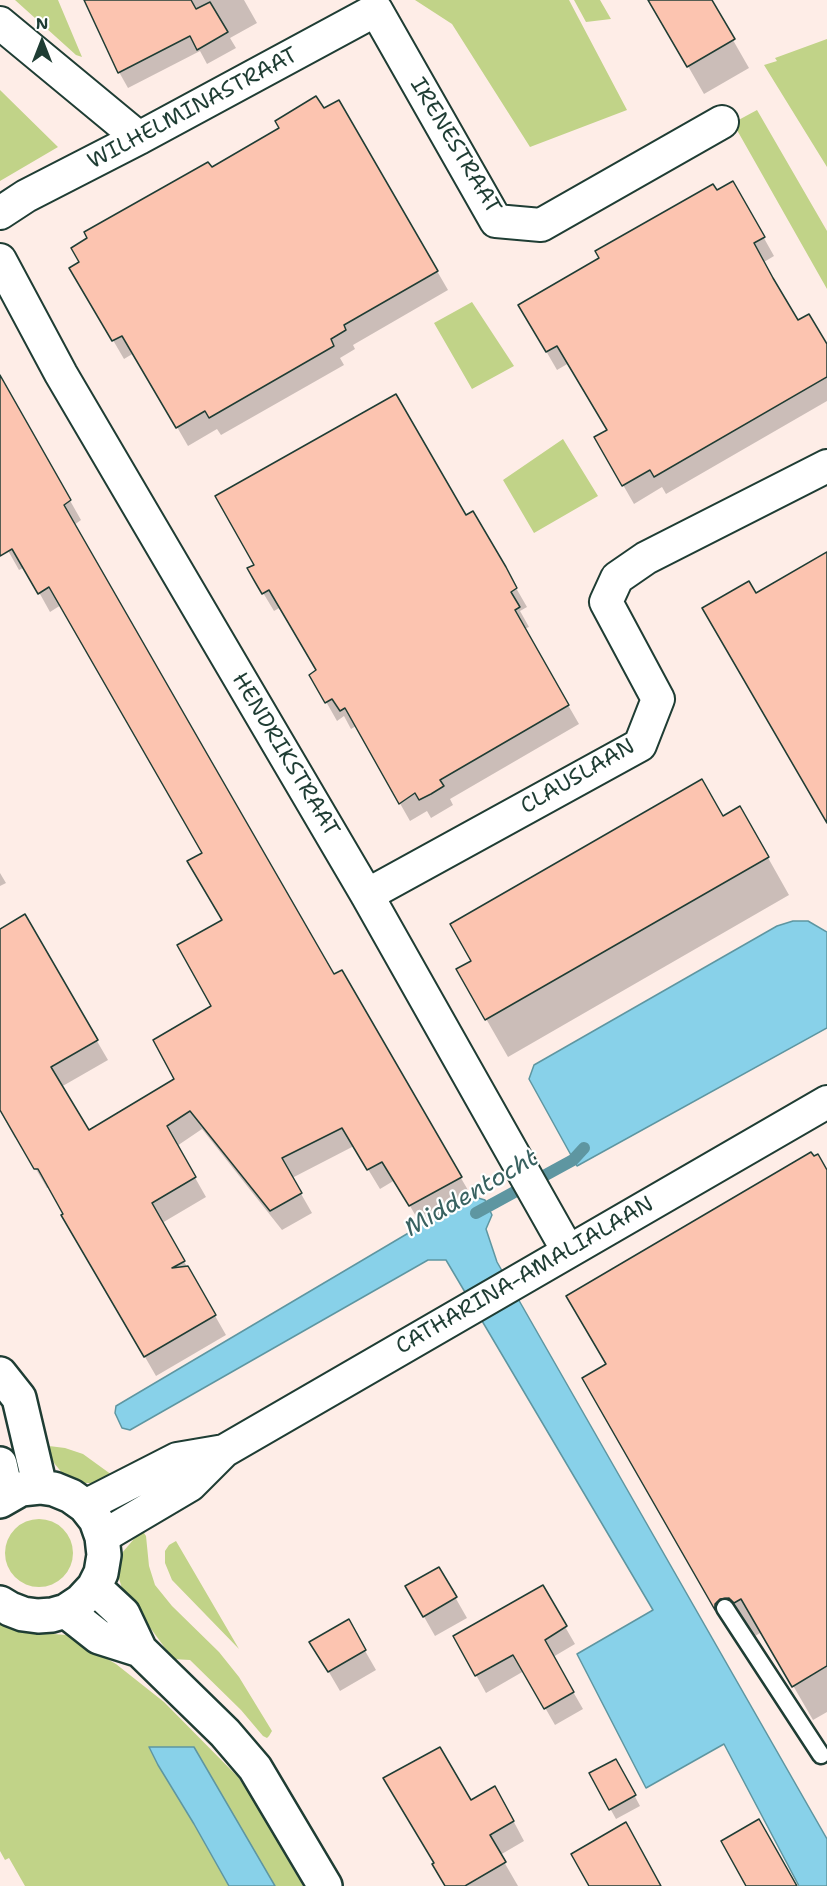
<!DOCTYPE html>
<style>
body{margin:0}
#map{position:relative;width:827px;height:1886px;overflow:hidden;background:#feede7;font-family:"Shantell Sans",sans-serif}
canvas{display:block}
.north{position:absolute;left:12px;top:12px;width:60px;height:60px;-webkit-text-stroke:4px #fff;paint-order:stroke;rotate:0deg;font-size:16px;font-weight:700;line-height:24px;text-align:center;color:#1f3d34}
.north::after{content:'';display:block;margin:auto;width:21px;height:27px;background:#1f3d34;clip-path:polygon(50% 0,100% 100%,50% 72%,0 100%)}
</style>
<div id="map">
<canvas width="827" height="1886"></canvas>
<div class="north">N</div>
</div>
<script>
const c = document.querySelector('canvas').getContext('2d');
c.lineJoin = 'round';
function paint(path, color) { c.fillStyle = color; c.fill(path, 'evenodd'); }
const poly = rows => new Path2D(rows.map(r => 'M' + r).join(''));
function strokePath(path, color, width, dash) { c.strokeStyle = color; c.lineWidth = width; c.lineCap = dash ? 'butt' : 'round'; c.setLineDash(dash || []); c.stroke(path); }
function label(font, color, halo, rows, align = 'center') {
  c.font = font + ' "Shantell Sans",sans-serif'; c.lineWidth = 4.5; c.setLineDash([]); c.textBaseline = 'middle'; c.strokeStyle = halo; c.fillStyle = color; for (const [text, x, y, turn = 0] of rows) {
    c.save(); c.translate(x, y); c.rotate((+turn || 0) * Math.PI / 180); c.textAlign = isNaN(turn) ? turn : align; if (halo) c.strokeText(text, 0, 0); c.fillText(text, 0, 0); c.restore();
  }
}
const green = poly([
 [15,0,58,0,82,57,76,55],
 [415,0,569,0,627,110,530,147,452,24],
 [574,0,600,0,611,19,586,22],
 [827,39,827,167,764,65,777,61,775,58],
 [0,90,58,147,0,181],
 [757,110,827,231,827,289,733,123],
 [472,302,514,366,472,389,434,323],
 [563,439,598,496,534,533,503,480],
 [49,1446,65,1448,83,1454,112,1475,108,1479,94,1483,83,1483,69,1478,63,1474,54,1463,49,1455],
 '5 1553a34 34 0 1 1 68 0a34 34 0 1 1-68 0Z',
 [139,1533,144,1533,146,1536,149,1566,155,1585,172,1606,219,1652,239,1677,272,1731,269,1736,267,1738,263,1736,241,1710,190,1660,173,1659,122,1589,117,1571,118,1563,122,1553],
 [176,1541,239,1649,172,1580,165,1563,165,1551,169,1545],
 [0,1623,28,1632,66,1635,116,1664,164,1702,238,1777,256,1804,303,1886,275,1886,194,1747,149,1748,158,1765,194,1824,229,1886,25,1886,9,1858,5,1860,0,1851]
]);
const water = poly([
 [793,921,808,921,827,932,827,1028,577,1166,529,1079,534,1065,777,926,793,921],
 [471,1196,485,1200,492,1215,486,1229,497,1262,827,1839,827,1886,799,1886,724,1744,646,1788,577,1654,653,1610,446,1260,428,1260,130,1430,122,1428,115,1413,116,1406,471,1196],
 [149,1747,194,1747,275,1886,229,1886,194,1824,158,1765,149,1747]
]);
const shadow = poly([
 [86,0,244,0,257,23,230,38,236,48,207,64,200,51,128,88,119,72],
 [650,0,710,0,749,68,704,94],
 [339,102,448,290,353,345,355,349,340,358,344,365,221,435,217,429,188,446,134,353,124,359,82,287,211,169],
 [733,183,774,256,764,262,797,322,827,347,827,401,666,494,662,487,634,504,596,438,609,431,569,363,557,370,520,306],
 [0,377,81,520,74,525,334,976,341,972,472,1197,421,1225,395,1180,380,1189,354,1146,292,1178,312,1213,282,1230,202,1129,177,1146,206,1197,162,1223,226,1335,156,1376,63,1215,65,1214,50,1188,47,1188,17,1137,15,1138,0,1111,0,931,24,916,108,1060,61,1087,88,1132,176,1079,213,1007,224,921,204,853,61,605,50,612,25,567,19,570,6,547,0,550],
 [465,517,516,588,527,607,520,611,529,627,524,629,579,724,450,799,453,805,431,818,427,811,410,821,356,726,351,729,344,716,337,721,311,675,318,670,281,607,274,611,256,581],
 [740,808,789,895,508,1057,458,970],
 [0,873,6,883,0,886],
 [827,1173,827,1712,813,1720,762,1632,755,1636,750,1632,740,1633,734,1641,584,1379,607,1365],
 [439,1569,467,1618,435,1636,407,1587],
 [542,1587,575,1644,553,1657,583,1709,555,1725,524,1671,486,1693,455,1637],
 [348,1621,376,1670,340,1691,323,1662],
 [616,1761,640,1806,616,1819,591,1774],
 [471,1802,506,1807,524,1841,500,1855,518,1886,447,1886]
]);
const stream = poly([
 [476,1213,573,1160,584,1148]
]);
const building = poly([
 [84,0,191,0,196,9,210,2,228,32,197,50,190,36,118,73,84,0],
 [648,0,712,0,735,39,687,67,648,0],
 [316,96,324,108,339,100,438,271,344,325,346,330,331,339,334,346,209,418,205,411,176,428,122,336,112,341,69,268,79,262,71,248,87,238,84,232,208,162,212,167,279,128,275,121,316,96],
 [733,181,765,237,754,243,773,278,798,320,809,314,827,344,827,377,654,477,650,470,622,486,594,437,607,430,557,346,546,352,518,305,599,258,595,251,713,184,717,190,733,181],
 [0,375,71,500,64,505,206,752,334,974,342,970,462,1177,409,1206,382,1162,367,1170,342,1128,282,1158,302,1193,270,1211,190,1111,167,1126,196,1177,152,1203,185,1261,172,1268,188,1266,216,1315,144,1357,61,1215,63,1214,38,1169,34,1169,0,1110,0,929,25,914,98,1040,51,1067,89,1130,174,1079,153,1040,211,1006,177,945,222,920,187,861,202,853,49,587,38,594,12,549,0,556,0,375],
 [396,394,466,515,473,511,506,567,517,588,511,592,520,607,515,610,569,705,440,780,444,786,431,794,419,800,415,793,399,804,345,708,340,711,332,699,325,703,309,675,316,670,269,590,262,594,255,582,247,568,254,565,215,496,396,394],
 [827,552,827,823,702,608,749,581,756,593,827,552],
 [702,779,723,816,740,806,769,857,485,1020,456,969,471,961,450,924,702,779],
 [811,1152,814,1156,818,1154,827,1170,827,1666,792,1687,741,1599,734,1603,729,1598,720,1599,715,1604,715,1610,582,1378,606,1364,566,1296,811,1152],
 [439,1567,457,1597,423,1617,405,1586,439,1567],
 [543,1585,567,1626,545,1640,574,1692,544,1709,513,1655,475,1676,453,1636,543,1585],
 [349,1619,366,1650,328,1672,309,1642,349,1619],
 [440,1747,471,1800,495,1786,514,1821,490,1835,506,1862,465,1886,445,1886,432,1864,434,1863,383,1778,440,1747],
 [616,1759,636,1795,609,1810,589,1773,616,1759],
 [759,1819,797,1886,746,1886,721,1841,759,1819],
 [626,1822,661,1886,589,1886,571,1854,626,1822]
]);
const lane = poly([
 [725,1608,821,1755]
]);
const street = poly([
 [376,10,496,221,541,225,722,122],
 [0,23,139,138],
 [0,213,26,196,139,138,376,10],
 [0,260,61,374,367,895,568,1251],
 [367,895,640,745,658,699,606,602,617,578,646,558,827,466],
 [85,1506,177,1459,224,1451],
 [102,1537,190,1485,224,1451,827,1102]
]);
const secondary = poly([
 [0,1374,19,1398,40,1487],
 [0,1464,7,1496],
 [0,1501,21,1489,40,1487,54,1489,71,1496,85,1506,96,1520,102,1537,104,1555,101,1573,94,1587,81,1601,66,1611,52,1615,38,1616,23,1614,10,1609,0,1603],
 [94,1587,123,1614,140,1650,225,1733,255,1768,325,1886],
 [66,1611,99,1637,140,1650]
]);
const streetNames = [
 ["WILHELMINASTRAAT",193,109,-28],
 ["IRENESTRAAT",455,146,59],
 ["HENDRIKSTRAAT",285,755,59],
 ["CLAUSLAAN",578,777,-30],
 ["CATHARINA-AMALIALAAN",525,1276,-30]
];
const waterNames = [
 ["Middentocht",472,1194,-30]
];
paint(green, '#c1d388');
paint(water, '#88d1e9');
strokePath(water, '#5e96a1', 1.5);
paint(shadow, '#0003');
strokePath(stream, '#5e96a1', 12);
paint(building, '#fcc4b0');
strokePath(building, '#1f3d34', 1.5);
strokePath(lane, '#1f3d34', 21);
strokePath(street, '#1f3d34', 36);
strokePath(secondary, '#1f3d34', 38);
strokePath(lane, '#fff', 16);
strokePath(street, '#fff', 32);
strokePath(secondary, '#fff', 33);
label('22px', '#1f3d34', '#fff', streetNames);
label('italic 24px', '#396261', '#fff', waterNames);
</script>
